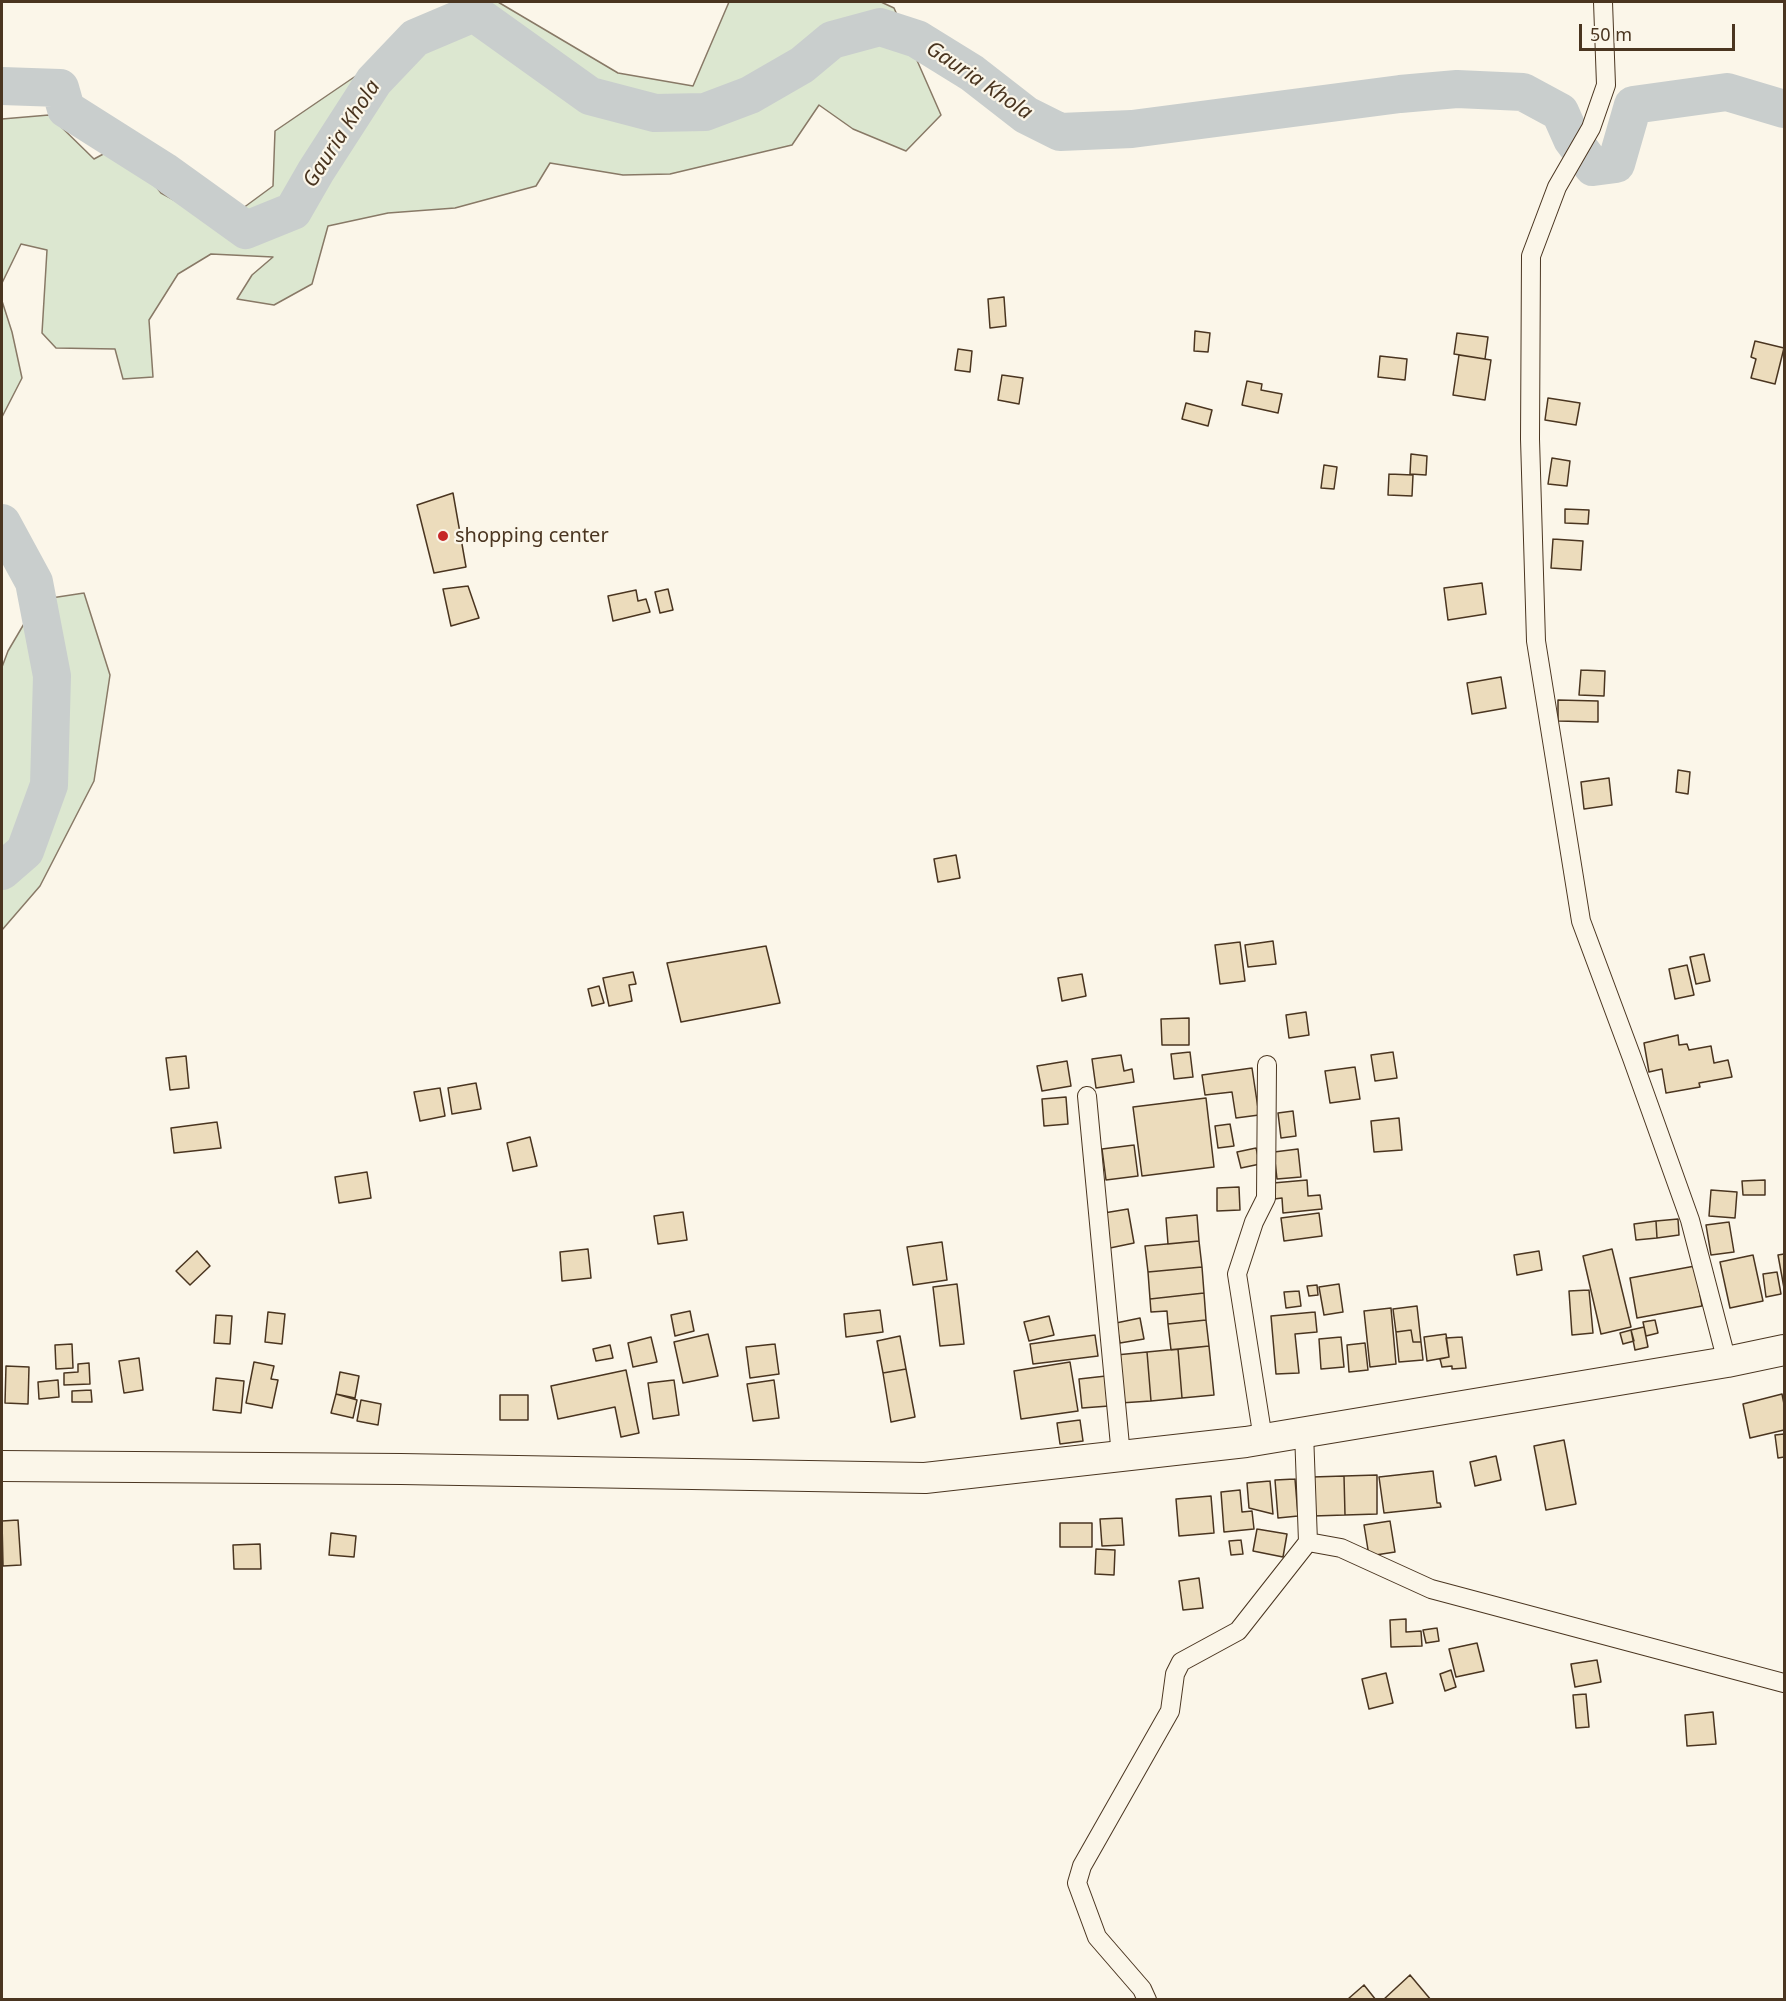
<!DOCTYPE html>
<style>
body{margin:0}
#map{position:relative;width:1786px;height:2001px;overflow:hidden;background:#fbf6e9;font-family:"Noto Sans",sans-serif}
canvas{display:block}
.frame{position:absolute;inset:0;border:3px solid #4a3520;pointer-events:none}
.scale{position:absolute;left:1579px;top:24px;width:156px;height:27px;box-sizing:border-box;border:3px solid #4a3520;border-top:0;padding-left:8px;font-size:18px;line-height:21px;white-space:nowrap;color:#4a3520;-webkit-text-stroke:4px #fbf6e9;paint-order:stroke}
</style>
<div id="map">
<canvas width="1786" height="2001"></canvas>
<div class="frame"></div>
<div class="scale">50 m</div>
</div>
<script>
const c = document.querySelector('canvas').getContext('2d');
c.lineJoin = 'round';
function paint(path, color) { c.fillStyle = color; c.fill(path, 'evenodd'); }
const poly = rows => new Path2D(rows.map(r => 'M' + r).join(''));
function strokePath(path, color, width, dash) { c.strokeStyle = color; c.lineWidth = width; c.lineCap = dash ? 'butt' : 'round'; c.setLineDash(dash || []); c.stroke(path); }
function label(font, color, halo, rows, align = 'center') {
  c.font = font + ' "Noto Sans",sans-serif'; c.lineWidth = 4.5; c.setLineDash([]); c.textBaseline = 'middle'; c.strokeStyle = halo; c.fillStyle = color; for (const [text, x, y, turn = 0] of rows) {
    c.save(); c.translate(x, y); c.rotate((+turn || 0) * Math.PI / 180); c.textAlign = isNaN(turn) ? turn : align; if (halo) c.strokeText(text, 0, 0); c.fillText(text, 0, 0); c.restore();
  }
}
const green = poly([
 [473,2,498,2,618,73,693,86,729,2,881,2,894,8,941,115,906,151,853,129,819,105,792,145,670,174,623,175,550,163,536,186,455,208,388,213,328,226,312,284,274,305,237,299,252,275,273,257,211,254,178,274,149,320,153,377,123,379,115,349,56,348,42,333,47,250,21,244,2,283,2,119,49,115,94,159,122,144,161,193,220,225,273,186,275,131,366,69,473,2],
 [2,301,12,332,22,378,2,417,2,301],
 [84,593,110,675,94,781,40,886,2,930,2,667,8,651,38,600,84,593]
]);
const river = poly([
 [2,86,60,88,66,109,164,171,246,230,293,211,316,171,374,81,415,38,474,13,590,96,655,113,705,112,750,95,802,65,832,40,880,27,917,39,972,73,1026,115,1060,132,1132,129,1400,94,1457,89,1523,92,1560,112,1572,139,1593,167,1616,164,1633,105,1727,92,1784,109],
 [2,523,34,582,52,676,49,785,25,851,2,871]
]);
const building = poly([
 [1004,297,1006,326,990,328,988,299,1004,297],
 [1195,331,1210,333,1208,352,1194,351,1195,331],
 [1457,333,1488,337,1485,359,1454,354,1457,333],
 [1755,341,1784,348,1775,384,1751,378,1756,359,1751,357,1755,341],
 [958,349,972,351,970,372,955,370,958,349],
 [1459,355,1491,360,1485,400,1453,395,1459,355],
 [1380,356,1407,359,1405,380,1378,377,1380,356],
 [1002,375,1023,378,1019,404,998,400,1002,375],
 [1247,381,1262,384,1261,390,1282,394,1278,413,1242,405,1247,381],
 [1548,398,1580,403,1576,425,1545,420,1548,398],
 [1186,403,1212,410,1208,426,1182,419,1186,403],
 [1411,454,1427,456,1426,475,1410,474,1411,454],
 [1552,458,1570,461,1567,486,1548,484,1552,458],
 [1324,465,1337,467,1334,489,1321,488,1324,465],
 [1389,474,1413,475,1412,496,1388,495,1389,474],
 [453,493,466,567,434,573,417,505,453,493],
 [1565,509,1589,510,1588,524,1565,523,1565,509],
 [1553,539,1583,541,1581,570,1551,568,1553,539],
 [1482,583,1486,614,1448,620,1444,588,1482,583],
 [468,586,479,618,451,626,443,589,468,586],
 [668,589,673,610,660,613,655,592,668,589],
 [636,590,638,601,646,599,650,612,613,621,608,596,636,590],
 [1581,670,1605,671,1604,696,1579,695,1581,670],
 [1501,677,1506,708,1472,714,1467,683,1501,677],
 [1558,700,1598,701,1598,722,1558,721,1558,700],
 [1678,770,1690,772,1688,794,1676,792,1678,770],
 [1609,778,1612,805,1584,809,1581,782,1609,778],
 [956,855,960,878,938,882,934,859,956,855],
 [1273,941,1276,964,1248,967,1245,945,1273,941],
 [1240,942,1245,981,1220,984,1215,945,1240,942],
 [766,946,780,1003,681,1022,667,963,766,946],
 [1704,954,1710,981,1696,984,1690,957,1704,954],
 [1687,965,1694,995,1675,999,1669,969,1687,965],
 [633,972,636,984,629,985,632,1001,609,1006,603,978,633,972],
 [1082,974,1086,996,1062,1001,1058,978,1082,974],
 [599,986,604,1003,592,1006,588,989,599,986],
 [1306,1012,1309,1035,1289,1038,1286,1015,1306,1012],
 [1189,1018,1189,1045,1162,1045,1161,1019,1189,1018],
 [1678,1035,1679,1045,1687,1044,1689,1050,1711,1046,1714,1063,1728,1060,1732,1077,1699,1083,1700,1087,1666,1093,1662,1069,1649,1072,1644,1043,1678,1035],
 [1190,1052,1193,1077,1174,1079,1171,1054,1190,1052],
 [1393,1052,1397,1078,1375,1081,1371,1055,1393,1052],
 [1121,1055,1124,1071,1132,1069,1134,1082,1096,1088,1092,1059,1121,1055],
 [186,1056,189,1088,170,1090,166,1058,186,1056],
 [1067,1061,1071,1086,1042,1091,1037,1066,1067,1061],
 [1355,1067,1360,1099,1330,1103,1325,1071,1355,1067],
 [1252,1068,1259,1115,1236,1118,1232,1092,1205,1095,1202,1075,1252,1068],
 [476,1083,481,1109,452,1114,448,1088,476,1083],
 [440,1088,445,1116,420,1121,414,1092,440,1088],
 [1066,1097,1068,1124,1044,1126,1042,1099,1066,1097],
 [1206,1098,1214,1167,1142,1176,1133,1107,1206,1098],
 [1293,1111,1296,1136,1281,1138,1278,1113,1293,1111],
 [1399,1118,1402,1150,1374,1152,1371,1121,1399,1118],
 [217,1122,221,1148,174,1153,171,1128,217,1122],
 [1230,1124,1234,1146,1218,1148,1215,1126,1230,1124],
 [530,1137,537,1166,513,1171,507,1143,530,1137],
 [1134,1145,1138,1176,1106,1180,1102,1149,1134,1145],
 [1256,1148,1260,1164,1241,1168,1237,1152,1256,1148],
 [1298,1149,1301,1177,1277,1179,1274,1152,1298,1149],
 [367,1172,371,1198,339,1203,335,1177,367,1172],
 [1307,1180,1308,1196,1320,1195,1322,1209,1283,1213,1282,1198,1274,1199,1273,1183,1307,1180],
 [1765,1180,1765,1195,1743,1195,1742,1181,1765,1180],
 [1239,1187,1240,1210,1217,1211,1217,1188,1239,1187],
 [1711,1190,1737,1192,1735,1218,1709,1216,1711,1190],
 [1128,1209,1134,1243,1110,1248,1104,1213,1128,1209],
 [683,1212,687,1240,658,1244,654,1216,683,1212],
 [1319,1213,1322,1236,1284,1241,1281,1218,1319,1213],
 [1197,1215,1199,1241,1168,1244,1166,1218,1197,1215],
 [1678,1219,1679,1235,1657,1238,1656,1221,1678,1219],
 [1656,1221,1657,1238,1636,1240,1634,1224,1656,1221],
 [1729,1222,1734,1252,1711,1255,1706,1225,1729,1222],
 [1199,1241,1202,1267,1148,1272,1145,1246,1199,1241],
 [942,1242,947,1280,913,1285,907,1247,942,1242],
 [588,1249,591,1278,562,1281,560,1252,588,1249],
 [1612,1249,1631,1327,1601,1334,1583,1256,1612,1249],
 [197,1251,210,1266,190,1285,176,1271,197,1251],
 [1539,1251,1542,1270,1517,1275,1514,1255,1539,1251],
 [1784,1254,1784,1288,1778,1255,1784,1254],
 [1753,1255,1763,1301,1730,1308,1720,1262,1753,1255],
 [1695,1266,1702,1306,1637,1318,1630,1278,1695,1266],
 [1202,1267,1204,1293,1150,1299,1148,1272,1202,1267],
 [1777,1272,1781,1294,1766,1297,1763,1274,1777,1272],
 [957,1284,964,1344,940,1346,933,1287,957,1284],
 [1339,1284,1343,1312,1324,1315,1319,1287,1339,1284],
 [1317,1285,1318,1295,1309,1296,1307,1286,1317,1285],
 [1589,1290,1593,1333,1572,1335,1569,1291,1589,1290],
 [1299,1291,1301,1306,1286,1308,1284,1292,1299,1291],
 [1204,1293,1206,1320,1168,1324,1167,1311,1151,1312,1150,1299,1204,1293],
 [1417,1306,1421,1342,1413,1342,1411,1330,1396,1332,1393,1309,1417,1306],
 [1391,1308,1396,1364,1370,1367,1364,1311,1391,1308],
 [880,1310,883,1332,846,1337,844,1314,880,1310],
 [690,1311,694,1331,675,1336,671,1315,690,1311],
 [268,1312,285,1314,282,1344,265,1342,268,1312],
 [1315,1312,1317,1332,1295,1334,1299,1373,1276,1374,1271,1316,1315,1312],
 [216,1315,232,1316,230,1344,214,1343,216,1315],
 [1049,1316,1054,1335,1029,1341,1024,1322,1049,1316],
 [1140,1318,1144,1339,1120,1343,1116,1323,1140,1318],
 [1206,1320,1209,1346,1171,1350,1168,1324,1206,1320],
 [1655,1320,1658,1333,1646,1336,1643,1322,1655,1320],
 [1644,1327,1648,1347,1635,1350,1631,1330,1644,1327],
 [1411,1330,1413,1342,1421,1342,1423,1360,1399,1362,1396,1332,1411,1330],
 [1631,1330,1634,1341,1623,1344,1620,1333,1631,1330],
 [708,1334,718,1376,683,1383,674,1342,708,1334],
 [1446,1334,1449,1357,1427,1361,1424,1337,1446,1334],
 [1095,1335,1098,1356,1033,1364,1030,1344,1095,1335],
 [900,1336,906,1369,883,1373,877,1341,900,1336],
 [651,1337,657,1362,633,1367,628,1343,651,1337],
 [1341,1337,1344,1367,1321,1369,1319,1339,1341,1337],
 [1462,1337,1466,1368,1452,1369,1452,1366,1442,1367,1440,1359,1449,1357,1446,1338,1462,1337],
 [1365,1343,1368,1370,1349,1372,1347,1345,1365,1343],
 [72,1344,73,1368,56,1369,55,1345,72,1344],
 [775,1344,779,1374,750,1378,746,1347,775,1344],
 [610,1345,613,1358,596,1361,593,1349,610,1345],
 [1209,1346,1214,1395,1182,1398,1178,1349,1209,1346],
 [1178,1349,1182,1398,1151,1401,1147,1352,1178,1349],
 [1147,1352,1151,1401,1120,1403,1116,1355,1147,1352],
 [139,1358,143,1390,124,1393,119,1361,139,1358],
 [254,1362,274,1366,271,1379,278,1380,272,1408,246,1403,254,1362],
 [1070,1362,1078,1411,1021,1419,1014,1371,1070,1362],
 [89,1363,90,1384,64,1385,64,1373,78,1372,78,1364,89,1363],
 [6,1366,29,1367,28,1404,5,1403,6,1366],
 [906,1369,915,1417,891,1422,883,1373,906,1369],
 [626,1370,639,1433,621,1437,615,1407,558,1419,551,1386,626,1370],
 [340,1372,359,1376,355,1398,336,1394,340,1372],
 [1106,1376,1109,1406,1082,1408,1079,1379,1106,1376],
 [216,1378,244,1381,241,1413,213,1410,216,1378],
 [58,1380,59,1397,39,1399,38,1382,58,1380],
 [674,1380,679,1415,653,1419,648,1383,674,1380],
 [774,1380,779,1418,753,1421,747,1384,774,1380],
 [91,1390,92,1402,72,1402,72,1391,91,1390],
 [336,1394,357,1400,353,1418,331,1413,336,1394],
 [1782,1394,1784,1404,1784,1430,1750,1438,1743,1404,1782,1394],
 [500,1395,528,1395,528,1420,500,1420,500,1395],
 [361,1400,381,1404,378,1425,357,1421,361,1400],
 [1080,1420,1083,1441,1060,1444,1057,1423,1080,1420],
 [1784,1434,1784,1457,1778,1458,1775,1435,1784,1434],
 [1564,1440,1576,1504,1546,1510,1534,1446,1564,1440],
 [1496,1456,1501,1480,1475,1486,1470,1462,1496,1456],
 [1433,1471,1437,1503,1440,1503,1441,1507,1384,1513,1379,1477,1433,1471],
 [1377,1475,1377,1514,1345,1515,1344,1476,1377,1475],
 [1344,1476,1345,1515,1313,1516,1312,1477,1344,1476],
 [1295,1479,1298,1516,1278,1518,1275,1480,1295,1479],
 [1270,1481,1273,1514,1249,1508,1247,1483,1270,1481],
 [1240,1490,1242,1512,1252,1511,1254,1529,1224,1532,1221,1492,1240,1490],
 [1211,1496,1214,1533,1179,1536,1176,1499,1211,1496],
 [1122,1518,1124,1545,1102,1546,1100,1519,1122,1518],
 [18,1520,21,1565,3,1566,2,1521,18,1520],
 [1390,1521,1395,1552,1369,1556,1364,1525,1390,1521],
 [1060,1523,1092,1523,1092,1547,1060,1547,1060,1523],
 [1257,1529,1287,1534,1283,1557,1253,1551,1257,1529],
 [331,1533,356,1536,354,1557,329,1555,331,1533],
 [1241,1540,1243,1554,1231,1555,1229,1541,1241,1540],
 [260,1544,261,1569,234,1569,233,1545,260,1544],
 [1096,1549,1115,1550,1114,1575,1095,1574,1096,1549],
 [1199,1578,1203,1608,1183,1610,1179,1581,1199,1578],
 [1406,1619,1406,1632,1421,1631,1422,1646,1391,1647,1390,1620,1406,1619],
 [1437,1628,1439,1641,1426,1643,1423,1630,1437,1628],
 [1477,1643,1484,1671,1456,1677,1449,1649,1477,1643],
 [1597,1660,1601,1682,1575,1687,1571,1664,1597,1660],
 [1451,1670,1456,1687,1445,1691,1440,1674,1451,1670],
 [1386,1673,1393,1703,1369,1709,1362,1679,1386,1673],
 [1586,1694,1589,1727,1576,1728,1573,1695,1586,1694],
 [1713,1712,1716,1744,1687,1746,1685,1715,1713,1712],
 [1410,1975,1431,2000,1383,2000,1410,1975],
 [1364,1985,1376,2000,1348,2000,1348,1999,1364,1985]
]);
const street = poly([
 [1603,2,1606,85,1591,128,1557,187,1531,256,1530,439,1536,641,1581,921,1632,1058,1690,1220,1727,1362],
 [1087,1096,1121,1456],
 [1263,1439,1237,1274,1254,1222,1266,1198,1267,1065],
 [1308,1542,1341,1548,1431,1589,1784,1683],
 [1147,2000,1142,1989,1097,1937,1077,1883,1082,1866,1170,1711,1175,1674,1181,1662,1238,1631,1308,1542,1304,1432]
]);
const primary = poly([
 [2,1466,401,1469,925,1478,1246,1442,1727,1362,1784,1350]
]);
const markers = [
 [443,536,6,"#c62828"]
];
const poiNames = [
 ["shopping center",455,536]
];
const waterNames = [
 ["Gauria Khola",979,81,34],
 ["Gauria Khola",342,134,-57]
];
paint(green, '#dce7d0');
strokePath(green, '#887966', 1.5);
strokePath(river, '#c9cecd', 38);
paint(building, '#ecdcbc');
strokePath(building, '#4a3520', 1.5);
strokePath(street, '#4a3520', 20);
strokePath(primary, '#4a3520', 32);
strokePath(street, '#fbf6e9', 18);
strokePath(primary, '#fbf6e9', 30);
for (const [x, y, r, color] of markers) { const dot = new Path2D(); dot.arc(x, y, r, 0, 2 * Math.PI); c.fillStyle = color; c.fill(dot); strokePath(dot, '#fbf6e9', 2); }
label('20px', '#4a3520', '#fbf6e9', poiNames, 'left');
label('italic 21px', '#4a3520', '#fbf6e9', waterNames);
</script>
